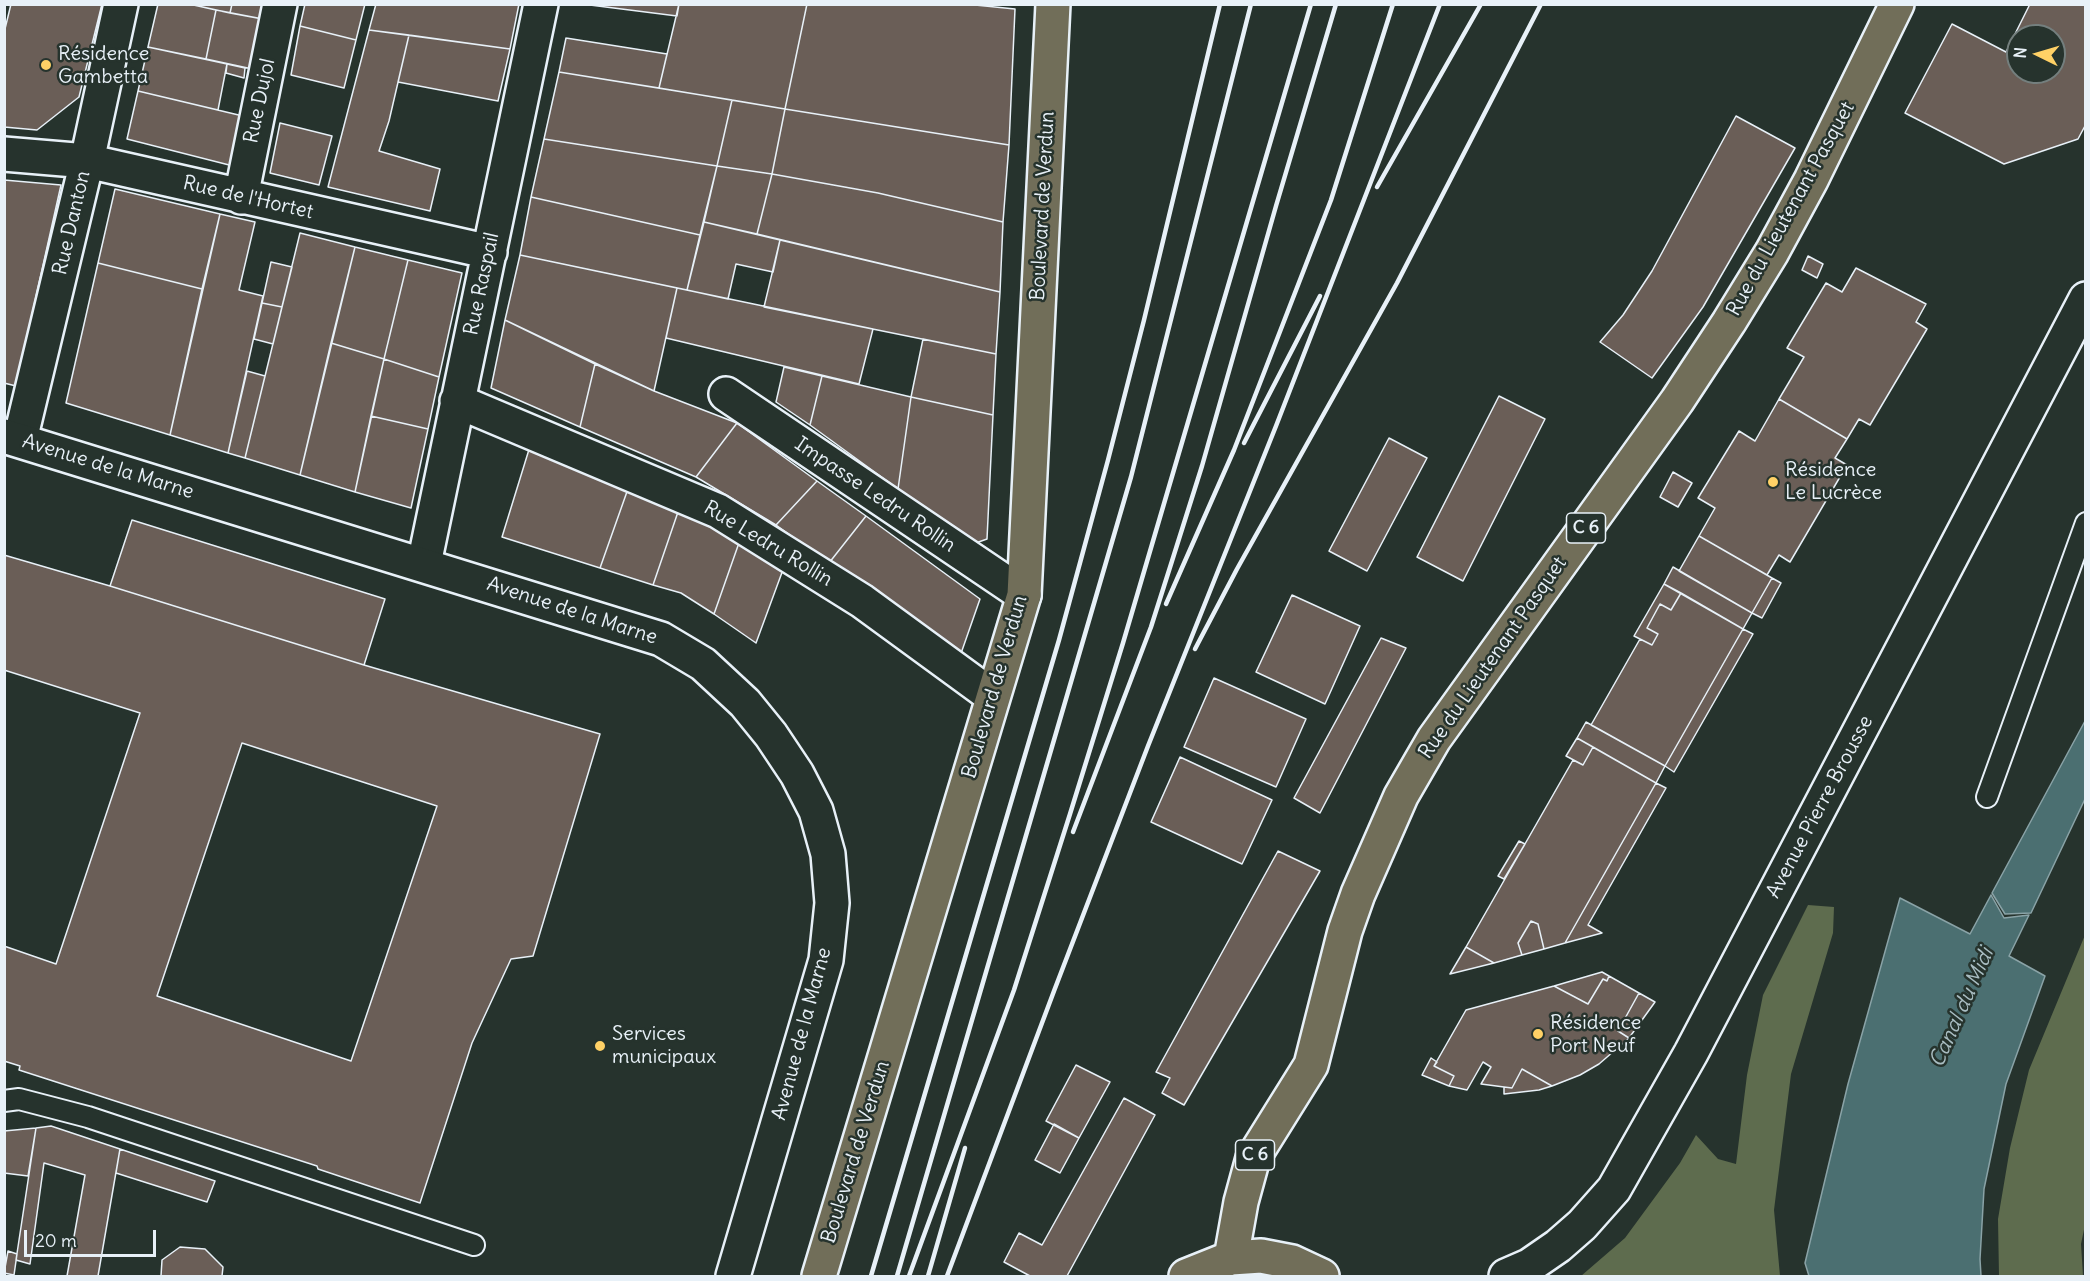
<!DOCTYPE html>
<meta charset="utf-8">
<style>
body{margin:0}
#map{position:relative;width:2090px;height:1281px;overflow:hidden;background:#26332d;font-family:Delius,sans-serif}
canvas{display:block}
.frame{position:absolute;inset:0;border:6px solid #e8f1f8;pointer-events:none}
.north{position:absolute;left:2006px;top:24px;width:60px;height:60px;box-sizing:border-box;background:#26332d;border:2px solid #747f7e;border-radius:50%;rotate:275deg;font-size:16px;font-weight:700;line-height:24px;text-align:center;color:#e8f1f8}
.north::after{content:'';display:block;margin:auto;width:21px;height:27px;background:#ffd166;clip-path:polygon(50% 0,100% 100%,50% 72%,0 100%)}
.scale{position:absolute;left:24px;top:1230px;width:132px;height:27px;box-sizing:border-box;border:3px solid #e8f1f8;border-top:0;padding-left:8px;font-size:18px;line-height:21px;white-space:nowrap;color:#e8f1f8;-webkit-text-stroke:4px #26332d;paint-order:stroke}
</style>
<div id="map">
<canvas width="2090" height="1281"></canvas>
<div class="frame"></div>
<div class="north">N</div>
<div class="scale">20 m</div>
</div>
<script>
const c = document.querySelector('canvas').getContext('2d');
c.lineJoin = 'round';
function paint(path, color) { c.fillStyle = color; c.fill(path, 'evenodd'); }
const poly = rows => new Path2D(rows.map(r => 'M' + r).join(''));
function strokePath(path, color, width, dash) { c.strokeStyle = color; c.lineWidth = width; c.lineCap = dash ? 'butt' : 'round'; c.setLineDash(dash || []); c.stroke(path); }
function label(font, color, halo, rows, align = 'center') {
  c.font = font + ' Delius,sans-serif'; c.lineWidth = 5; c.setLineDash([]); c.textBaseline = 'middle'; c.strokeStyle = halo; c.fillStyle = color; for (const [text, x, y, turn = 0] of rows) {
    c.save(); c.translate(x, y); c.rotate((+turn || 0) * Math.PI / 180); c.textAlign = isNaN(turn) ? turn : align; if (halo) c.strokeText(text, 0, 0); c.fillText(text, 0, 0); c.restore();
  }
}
const green = poly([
 [1808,905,1834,907,1833,933,1791,1074,1774,1210,1780,1276,1581,1276,1625,1238,1680,1163,1696,1135,1718,1159,1736,1164,1747,1075,1763,995],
 [2085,935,2086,1220,2081,1244,2083,1276,1999,1276,1998,1219,2010,1148,2029,1070]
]);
const water = poly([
 [2085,721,2085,799,2031,913,2005,914,1992,893,2085,721],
 [1991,895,2004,918,2029,915,2009,956,2045,976,2006,1084,1984,1189,1980,1259,1981,1276,1809,1276,1805,1263,1848,1084,1900,898,1970,934,1991,895]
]);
const building = poly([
 [11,4,102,4,79,97,37,130,4,127,4,33,11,4],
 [158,4,189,4,216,10,206,59,148,47,158,4],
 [189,4,232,4,230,13,189,4],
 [232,4,271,4,268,20,230,13,232,4],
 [305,4,365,4,356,40,300,26,305,4],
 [376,4,519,4,510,49,369,30,376,4],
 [582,4,679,4,677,16,582,4],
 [679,4,807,4,785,109,659,88,679,4],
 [807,4,965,4,1015,9,1009,145,785,109,807,4],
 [2030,4,2086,4,2086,124,2078,139,2004,164,1905,113,1952,24,2006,52,2030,4],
 [2018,36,2054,36,2054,72,2018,72,2018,36],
 [216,10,268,20,257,70,206,59,216,10],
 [300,26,356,40,344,88,291,75,300,26],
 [369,30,409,35,389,121,379,151,440,169,430,211,328,187,369,30],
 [409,35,510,49,498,101,398,82,409,35],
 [566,38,667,54,659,88,559,72,566,38],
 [148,47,227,64,218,110,138,91,148,47],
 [227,64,245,68,244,78,226,73,227,64],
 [559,72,732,100,717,166,544,139,559,72],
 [138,91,247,117,237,167,127,139,138,91],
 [732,100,785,109,772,174,717,166,732,100],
 [785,109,1009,145,1003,222,878,193,772,174,785,109],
 [1736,116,1795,148,1703,307,1652,378,1600,342,1623,315,1652,271,1736,116],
 [280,123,332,136,319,185,270,173,280,123],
 [544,139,717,166,700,235,531,197,544,139],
 [717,166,772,174,757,234,704,222,717,166],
 [772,174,878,193,1003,222,1000,292,757,234,772,174],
 [4,180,61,185,16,386,4,383,4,180],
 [115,189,220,214,202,289,98,263,115,189],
 [531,197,700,235,687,290,520,255,531,197],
 [220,214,255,222,239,290,263,296,228,453,170,435,220,214],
 [704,222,780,240,773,272,736,264,728,299,687,290,704,222],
 [300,233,355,247,300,475,245,458,300,233],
 [780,240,1000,292,996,354,764,307,780,240],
 [355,247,408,260,384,359,331,343,355,247],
 [520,255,677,288,654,391,505,320,520,255],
 [1808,256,1823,264,1817,278,1802,270,1808,256],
 [408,260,462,273,439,377,384,359,408,260],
 [271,262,292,267,282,307,262,303,271,262],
 [98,263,202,289,170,435,66,403,98,263],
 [1856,268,1926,304,1916,322,1927,329,1870,425,1859,419,1847,439,1779,399,1804,357,1787,348,1826,283,1842,292,1856,268],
 [677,288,873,329,859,384,666,338,677,288],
 [262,303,282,307,273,344,254,339,262,303],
 [505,320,595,364,580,427,491,388,505,320],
 [923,339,996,354,993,415,911,397,923,339],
 [331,343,384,359,355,492,300,475,331,343],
 [384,359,439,377,428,429,371,416,384,359],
 [595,364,654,391,737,423,696,477,580,427,595,364],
 [784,367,822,376,810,425,776,402,784,367],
 [247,371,265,376,245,458,228,453,247,371],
 [822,376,911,397,898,489,810,425,822,376],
 [1499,396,1545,419,1463,581,1417,557,1499,396],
 [911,397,993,415,987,539,973,544,898,489,911,397],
 [1779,399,1847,439,1835,458,1847,465,1790,562,1779,555,1767,575,1699,536,1715,508,1698,498,1739,431,1755,441,1779,399],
 [371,416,428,429,411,508,355,492,371,416],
 [737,423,817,481,776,525,696,477,737,423],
 [1389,438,1427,458,1367,571,1329,551,1389,438],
 [531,443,629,486,600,568,502,537,531,443],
 [1673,472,1692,483,1678,507,1660,497,1673,472],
 [817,481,866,516,829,563,776,525,817,481],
 [629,486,679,509,653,585,600,568,629,486],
 [679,509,740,540,714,614,681,593,653,585,679,509],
 [866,516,980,599,958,662,829,563,866,516],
 [132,520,385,599,364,665,110,586,132,520],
 [1699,536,1772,578,1752,613,1679,571,1699,536],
 [740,540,784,567,756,643,714,614,740,540],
 [4,555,110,586,364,665,600,734,533,956,511,959,472,1043,420,1203,318,1169,317,1166,19,1070,20,1066,4,1061,4,946,56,964,140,713,4,670,4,555],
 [242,743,437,806,351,1061,157,996,242,743],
 [1673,567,1752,613,1743,629,1664,584,1673,567],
 [1772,578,1781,583,1762,618,1752,613,1772,578],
 [1664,584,1681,593,1671,610,1660,604,1647,628,1658,634,1652,645,1634,636,1664,584],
 [1681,593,1743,629,1665,766,1591,725,1640,639,1652,645,1658,634,1647,628,1660,604,1671,610,1681,593],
 [1292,595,1360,626,1325,704,1256,672,1292,595],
 [1743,629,1753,634,1674,772,1665,766,1743,629],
 [1381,638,1406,648,1320,813,1294,798,1381,638],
 [1214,678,1306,719,1276,787,1184,747,1214,678],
 [1586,722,1665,766,1656,783,1577,738,1586,722],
 [1577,738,1593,747,1583,765,1566,756,1577,738],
 [1593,747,1656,783,1565,943,1544,949,1538,924,1531,921,1518,943,1522,955,1494,963,1466,947,1573,760,1583,765,1593,747],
 [1180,757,1272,800,1242,864,1151,822,1180,757],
 [1656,783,1666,788,1588,925,1602,933,1565,943,1656,783],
 [1519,841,1525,844,1504,879,1498,876,1519,841],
 [1278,851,1320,871,1184,1105,1162,1093,1170,1078,1156,1072,1278,851],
 [1531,921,1538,924,1544,949,1522,955,1518,943,1531,921],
 [1466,947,1494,963,1450,974,1466,947],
 [1602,972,1609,976,1607,981,1603,979,1588,1004,1554,986,1602,972],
 [1609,976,1639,993,1618,1031,1629,1038,1599,1064,1580,1075,1552,1086,1522,1069,1512,1088,1504,1087,1481,1084,1491,1067,1483,1062,1467,1090,1449,1086,1454,1076,1434,1066,1466,1010,1554,986,1588,1004,1603,979,1607,981,1609,976],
 [1639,993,1655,1002,1629,1038,1618,1031,1639,993],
 [1431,1058,1437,1062,1434,1066,1454,1076,1449,1086,1422,1075,1431,1058],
 [1076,1065,1110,1082,1079,1138,1046,1121,1076,1065],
 [1522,1069,1552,1086,1539,1090,1504,1094,1504,1087,1512,1088,1522,1069],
 [1124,1098,1155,1115,1067,1276,1030,1276,1004,1262,1019,1233,1042,1245,1124,1098],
 [1054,1124,1079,1138,1060,1173,1035,1160,1054,1124],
 [51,1126,120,1149,98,1276,67,1276,85,1175,44,1163,30,1264,16,1260,36,1128,51,1126],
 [36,1128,28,1176,4,1173,4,1131,36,1128],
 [120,1149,215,1181,207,1202,116,1173,120,1149],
 [180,1247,205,1249,223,1267,222,1276,161,1276,162,1260,180,1247],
 [8,1251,17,1254,14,1275,4,1273,8,1251]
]);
const service = poly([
 [1987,797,2086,523],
 [4,1101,19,1099,88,1117,474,1245]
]);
const minor = poly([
 [4,154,87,161,490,252],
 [241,197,280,4],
 [726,394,1024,595],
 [457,401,718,511,862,601,992,696],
 [20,440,87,161,121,4],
 [424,564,541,4],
 [1506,1276,1529,1266,1558,1246,1582,1225,1614,1189,1691,1053,2086,299]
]);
const secondary = poly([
 [4,436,661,639,703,664,745,703,771,735,797,774,816,811,828,854,832,903,826,960,733,1276]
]);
const primary = poly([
 [1231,1258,1241,1202,1253,1158,1311,1065,1345,931,1358,894,1401,796,1434,739,1677,401,1729,322,1772,252,1811,180,1897,4],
 [819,1276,1024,595,1053,4],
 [1186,1276,1231,1258,1261,1256,1292,1262,1322,1276]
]);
const rail = poly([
 [1377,187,1481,4],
 [1244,443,1320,296],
 [1166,604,1234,450,1331,200,1393,4],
 [1195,649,1237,569,1397,283,1541,4],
 [1073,832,1151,627,1172,561,1202,466,1276,206,1336,4],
 [871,1276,1059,640,1108,460,1144,320,1220,4],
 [897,1276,1131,477,1251,4],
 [909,1276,1014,990,1070,814,1123,643,1311,4],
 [928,1276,965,1148],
 [947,1276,1054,991,1148,746,1276,426,1440,4]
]);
const markers = [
 [46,65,6,"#ffd166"],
 [1773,482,6,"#ffd166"],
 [1538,1034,6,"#ffd166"],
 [600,1046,6,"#ffd166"]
];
const shields = [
 [1586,528,39],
 [1255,1155,39]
];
const shieldNames = [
 ["C 6",1586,528],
 ["C 6",1255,1155]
];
const poiNames = [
 ["Résidence",58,54],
 ["Gambetta",58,77],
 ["Résidence",1785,470],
 ["Le Lucrèce",1785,493],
 ["Résidence",1550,1023],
 ["Port Neuf",1550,1046],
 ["Services",612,1034],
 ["municipaux",612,1057]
];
const streetNames = [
 ["Rue Dujol",260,101,-78],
 ["Rue de l'Hortet",248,198,13],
 ["Boulevard de Verdun",1043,206,-87],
 ["Rue du Lieutenant Pasquet",1791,209,-61],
 ["Rue Danton",72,223,-77],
 ["Rue Raspail",482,284,-78],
 ["Avenue de la Marne",108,467,17],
 ["Impasse Ledru Rollin",875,495,34],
 ["Rue Ledru Rollin",768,544,31],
 ["Avenue de la Marne",572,611,18],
 ["Rue du Lieutenant Pasquet",1493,658,-55],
 ["Boulevard de Verdun",995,687,-74],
 ["Avenue Pierre Brousse",1820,807,-62],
 ["Avenue de la Marne",802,1034,-75],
 ["Boulevard de Verdun",856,1152,-73]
];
const waterNames = [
 ["Canal du Midi",1962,1008,-66]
];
paint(green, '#5e6c4e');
paint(water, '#4b6f71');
strokePath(water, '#8aa3a7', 1.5);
paint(building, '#6a5e57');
strokePath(building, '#e8f1f8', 1.5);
strokePath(service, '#e8f1f8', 24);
strokePath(minor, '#e8f1f8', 38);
strokePath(secondary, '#e8f1f8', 38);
strokePath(primary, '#e8f1f8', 38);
strokePath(service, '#26332d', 20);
strokePath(minor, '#26332d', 33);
strokePath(secondary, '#26332d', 33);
strokePath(primary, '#716e59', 33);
strokePath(rail, '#e8f1f8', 4.5);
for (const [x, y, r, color] of markers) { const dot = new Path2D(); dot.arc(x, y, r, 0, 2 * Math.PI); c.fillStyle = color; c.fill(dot); strokePath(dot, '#26332d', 2); }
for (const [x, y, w] of shields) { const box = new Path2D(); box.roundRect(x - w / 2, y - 15, w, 30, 4.5); c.fillStyle = '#26332d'; c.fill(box); strokePath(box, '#e8f1f8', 1.5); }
label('bold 18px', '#e8f1f8', null, shieldNames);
label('20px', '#e8f1f8', '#26332d', poiNames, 'left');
label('20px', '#e8f1f8', '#26332d', streetNames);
label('italic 21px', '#a9bdc2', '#26332d', waterNames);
</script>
